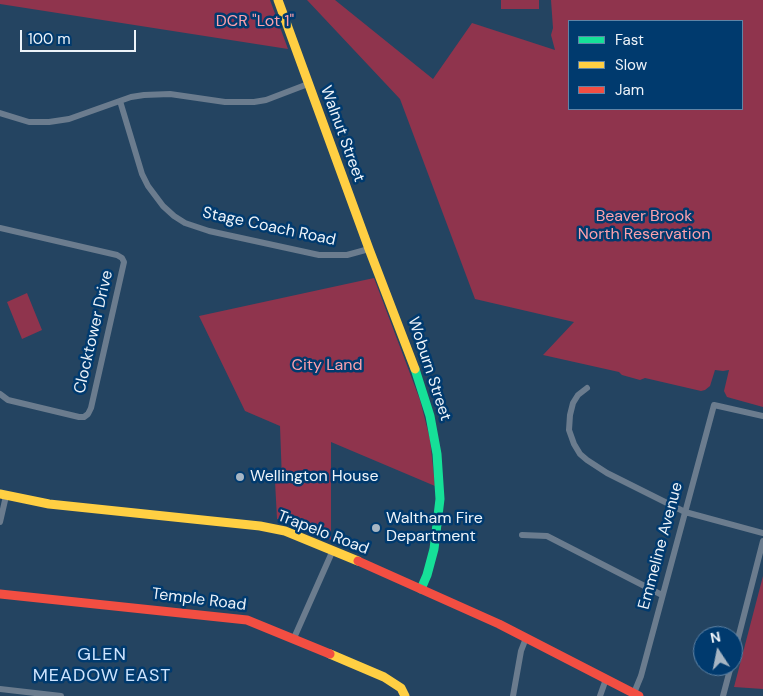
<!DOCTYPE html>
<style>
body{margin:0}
#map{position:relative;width:763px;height:696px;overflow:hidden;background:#244461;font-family:"DM Sans",sans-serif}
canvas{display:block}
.legend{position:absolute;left:568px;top:20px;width:175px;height:90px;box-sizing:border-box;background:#003a6e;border:1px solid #5f84a6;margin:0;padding:6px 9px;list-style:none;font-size:15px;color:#edf3f9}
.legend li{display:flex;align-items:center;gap:10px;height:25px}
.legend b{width:25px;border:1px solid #5f84a6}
.north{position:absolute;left:693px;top:626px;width:50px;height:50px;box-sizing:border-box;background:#003a6e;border:1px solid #5f84a6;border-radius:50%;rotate:349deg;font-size:14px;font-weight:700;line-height:20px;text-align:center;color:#edf3f9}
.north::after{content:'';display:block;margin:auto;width:18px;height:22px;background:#a7b6c4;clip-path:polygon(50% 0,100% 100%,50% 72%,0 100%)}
.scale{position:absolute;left:20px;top:30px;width:116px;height:22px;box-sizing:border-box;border:2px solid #edf3f9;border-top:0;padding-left:6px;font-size:15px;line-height:18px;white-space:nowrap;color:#edf3f9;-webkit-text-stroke:4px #003a6e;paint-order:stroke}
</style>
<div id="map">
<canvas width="763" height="696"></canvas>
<ul class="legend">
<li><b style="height:6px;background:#16e098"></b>Fast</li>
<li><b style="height:6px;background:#ffcf43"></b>Slow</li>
<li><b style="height:6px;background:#f24e42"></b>Jam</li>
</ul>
<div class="north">N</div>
<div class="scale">100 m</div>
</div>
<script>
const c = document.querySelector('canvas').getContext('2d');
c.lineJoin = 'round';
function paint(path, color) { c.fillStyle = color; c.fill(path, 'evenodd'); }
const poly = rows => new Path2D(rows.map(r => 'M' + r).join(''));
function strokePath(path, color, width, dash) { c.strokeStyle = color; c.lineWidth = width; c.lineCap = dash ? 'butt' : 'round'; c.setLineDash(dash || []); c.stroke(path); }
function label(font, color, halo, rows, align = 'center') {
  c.font = font + ' "DM Sans",sans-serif'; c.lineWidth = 5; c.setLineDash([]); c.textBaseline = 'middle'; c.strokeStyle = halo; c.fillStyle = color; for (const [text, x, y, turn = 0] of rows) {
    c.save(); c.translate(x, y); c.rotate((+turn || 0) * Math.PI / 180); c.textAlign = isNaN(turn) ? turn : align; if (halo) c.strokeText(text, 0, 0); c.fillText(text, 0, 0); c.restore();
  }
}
const green = poly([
 [0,0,270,0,288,49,0,4],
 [307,0,335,0,433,79,472,23,555,50,551,35,553,28,551,0,763,0,763,407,727,397,724,391,729,370,723,371,715,370,710,386,705,390,701,391,645,378,640,380,622,375,619,372,543,355,574,322,475,299,400,99],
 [569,21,742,21,742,109,569,109],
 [501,0,539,0,539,9,501,9],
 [374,278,420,400,430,439,435,486,331,442,331,540,285,520,277,519,275,481,282,481,280,426,245,411,199,316],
 [27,293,42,330,22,339,7,302],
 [763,576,763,689,734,687]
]);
const street = poly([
 [120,101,142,174,148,186,163,206,174,216,185,223,209,231,319,255,347,255,369,249],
 [0,113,29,122,49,122,69,119,131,97,144,95,170,94,225,102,254,102,266,100,308,84],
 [0,228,117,255,122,258,124,262,91,408,88,414,84,417,79,417,8,400,0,394],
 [587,388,578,395,573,403,570,415,569,430,574,444,580,454,587,460,607,473,685,512,763,533],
 [0,522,6,496],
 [522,535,547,536,662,595],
 [294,638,333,550],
 [733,658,763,541],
 [0,689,61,696],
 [634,693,641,676,714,405,763,416],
 [513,696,521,651,526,638],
 [600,696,606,679],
 [723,696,731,666]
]);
const fast = poly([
 [415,369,430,416,437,454,440,499,434,549,427,575,421,589]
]);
const slow = poly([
 [278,0,369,249,415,369],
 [0,494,49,504,260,526,285,531,358,561],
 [330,654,384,677,401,688,405,696]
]);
const jam = poly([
 [358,561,499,624,639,696],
 [0,594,247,620,330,654]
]);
const markers = [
 [240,477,5,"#a7b6c4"],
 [376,528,5,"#a7b6c4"]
];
const parkNames = [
 ["DCR \"Lot 1\"",255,22],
 ["Beaver Brook",644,217],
 ["North Reservation",644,235],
 ["City Land",327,366]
];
const streetNames = [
 ["Walnut Street",342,134,70],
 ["Stage Coach Road",269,227,12],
 ["Clocktower Drive",94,332,-77],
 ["Woburn Street",429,369,72],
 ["Trapelo Road",323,533,21],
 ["Emmeline Avenue",661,546,-75],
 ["Temple Road",199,600,7]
];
const poiNames = [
 ["Wellington House",250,477],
 ["Waltham Fire",386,519],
 ["Department",386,537]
];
const neighbourhoodNames = [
 ["GLEN",102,655],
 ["MEADOW EAST",102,676]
];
paint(green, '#8f344d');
strokePath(street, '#6b7c8e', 6);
strokePath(fast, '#16e098', 9);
strokePath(slow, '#ffcf43', 9);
strokePath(jam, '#f24e42', 9);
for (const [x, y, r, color] of markers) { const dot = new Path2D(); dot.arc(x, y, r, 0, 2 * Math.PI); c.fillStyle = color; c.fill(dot); strokePath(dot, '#003a6e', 2); }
label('16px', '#fba1ac', '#003a6e', parkNames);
label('16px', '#edf3f9', '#003a6e', streetNames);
label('16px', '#edf3f9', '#003a6e', poiNames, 'left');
c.letterSpacing = '1px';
label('18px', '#cee4fe', '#003a6e', neighbourhoodNames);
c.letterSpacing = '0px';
</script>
